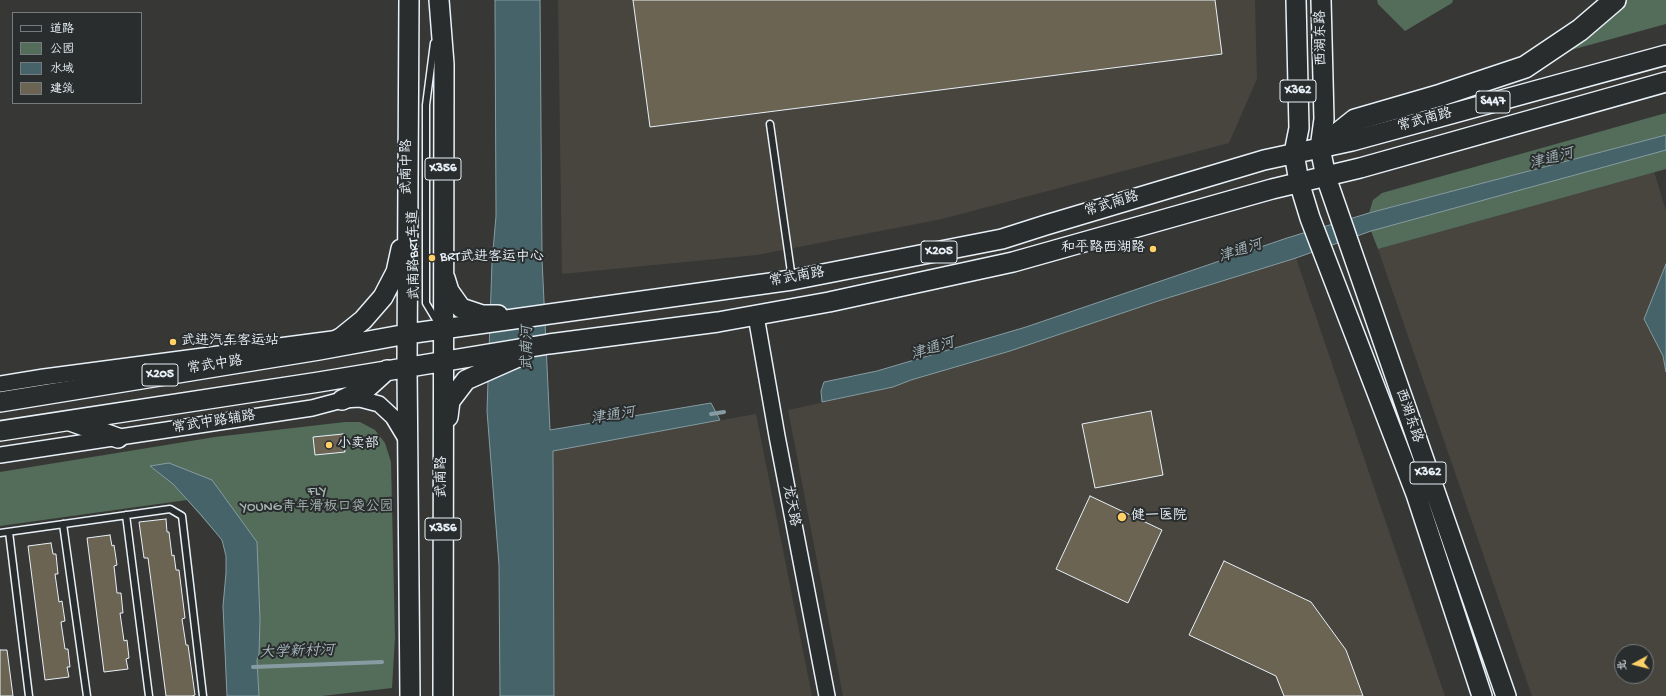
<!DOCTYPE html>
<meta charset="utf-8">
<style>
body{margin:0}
#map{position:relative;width:1666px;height:696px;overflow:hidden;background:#373835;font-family:"Gochi Hand","LXGW WenKai TC",sans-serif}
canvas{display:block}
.legend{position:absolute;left:12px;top:12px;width:130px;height:92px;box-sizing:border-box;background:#2a2d2e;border:1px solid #767b7f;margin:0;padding:5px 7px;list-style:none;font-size:12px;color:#e8f1f8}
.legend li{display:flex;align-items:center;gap:8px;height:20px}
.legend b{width:20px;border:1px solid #767b7f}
.north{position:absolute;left:1614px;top:644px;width:40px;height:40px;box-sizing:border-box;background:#2a2d2e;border:1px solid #767b7f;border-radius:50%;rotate:263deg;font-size:11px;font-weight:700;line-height:16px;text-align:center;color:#e8f1f8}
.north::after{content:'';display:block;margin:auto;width:14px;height:18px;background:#ffd166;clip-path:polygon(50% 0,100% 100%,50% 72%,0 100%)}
</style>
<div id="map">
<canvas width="1666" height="696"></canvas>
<ul class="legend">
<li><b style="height:5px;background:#2a2d2e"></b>道路</li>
<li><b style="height:11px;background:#546c5a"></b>公园</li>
<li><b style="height:11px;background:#456368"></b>水域</li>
<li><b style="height:11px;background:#6b6453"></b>建筑</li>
</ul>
<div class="north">北</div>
</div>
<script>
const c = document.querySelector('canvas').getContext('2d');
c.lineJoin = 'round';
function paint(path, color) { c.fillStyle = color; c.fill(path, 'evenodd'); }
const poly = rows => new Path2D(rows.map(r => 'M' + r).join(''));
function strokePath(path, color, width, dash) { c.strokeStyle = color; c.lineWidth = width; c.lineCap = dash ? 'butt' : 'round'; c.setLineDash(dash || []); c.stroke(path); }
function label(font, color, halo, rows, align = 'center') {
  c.font = font + ' "Gochi Hand","LXGW WenKai TC",sans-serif'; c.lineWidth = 4; c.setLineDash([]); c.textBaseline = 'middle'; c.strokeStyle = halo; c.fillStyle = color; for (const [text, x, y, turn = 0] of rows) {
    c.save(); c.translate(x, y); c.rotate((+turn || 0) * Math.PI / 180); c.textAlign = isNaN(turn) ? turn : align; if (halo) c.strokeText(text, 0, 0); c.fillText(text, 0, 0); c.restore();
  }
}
const built = poly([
 [558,0,1255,0,1257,79,1229,143,942,219,757,255,562,274],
 [1654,171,1666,211,1666,264,1644,319,1663,356,1666,372,1666,696,1532,696,1378,249],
 [1622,652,1646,652,1646,676,1622,676],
 [1296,258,1445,696,843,696,788,410,893,387,911,380,1010,351,1158,301],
 [756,414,812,696,554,696,553,450]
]);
const green = poly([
 [1377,0,1453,0,1452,3,1405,31,1378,4],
 [1627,0,1666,0,1666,24,1571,50],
 [1666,113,1666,135,1369,213,1373,200,1382,193],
 [1666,149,1666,169,1378,249,1371,231],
 [345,422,360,422,375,430,385,443,391,462,395,638,392,688,322,696,227,696,223,606,226,573,226,556,222,540,187,500,0,526,0,472,215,437]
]);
const water = poly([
 [495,0,540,0,542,259,550,430,711,403,720,420,553,451,554,696,500,696,499,565,487,411,492,262,496,216,495,0],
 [1666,135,1666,150,1371,231,1296,258,1158,301,1010,351,911,380,893,387,822,402,821,391,824,382,877,371,1026,327,1287,238,1369,213,1666,135],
 [1666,264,1666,372,1663,356,1644,319,1666,264],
 [169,463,212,480,257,542,260,620,259,654,257,660,259,696,227,696,223,606,226,573,226,556,222,540,202,516,173,484,150,466,169,463]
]);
const stream = poly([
 [711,414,724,412],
 [253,667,382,662]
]);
const building = poly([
 [633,0,1215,0,1222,54,650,127,633,0],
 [1151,411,1163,475,1095,488,1082,424,1151,411],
 [343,434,345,452,315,455,313,437,343,434],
 [1090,496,1162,530,1128,603,1056,569,1090,496],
 [166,519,167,532,169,532,172,556,174,555,176,570,179,570,185,618,182,619,186,645,188,645,195,695,192,696,166,696,148,558,144,558,139,522,166,519],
 [110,535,112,546,114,545,117,565,114,566,117,593,121,593,123,613,120,613,124,641,127,640,129,658,126,659,128,669,104,672,87,538,110,535],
 [51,543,53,554,56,554,58,574,55,574,59,602,62,601,65,621,61,622,65,649,68,649,70,667,67,667,69,677,45,680,28,546,51,543],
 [1224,561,1311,602,1346,650,1363,696,1284,696,1276,676,1189,635,1224,561],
 [0,650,7,650,13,696,0,696,0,650]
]);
const service = poly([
 [434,43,426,105,426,303,438,323],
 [770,124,792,279],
 [126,515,149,696],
 [63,524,87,696],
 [9,532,29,696],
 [0,533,170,509,182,516,203,696]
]);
const tertiary = poly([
 [756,316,777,436,827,696],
 [0,384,44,377,340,338],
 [0,455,312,408,342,400,360,399,379,404,393,417,408,442]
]);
const primary = poly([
 [409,0,407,367,410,696],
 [439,0,444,64,443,696],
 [1296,0,1299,128,1294,153,1299,182,1310,218,1416,494,1482,696],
 [1321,0,1324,119,1320,148,1326,177,1506,696],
 [445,278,449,291,461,308,482,315,498,315],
 [328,345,342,337,363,320,383,297,396,272,401,249],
 [342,400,366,389,387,370],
 [0,402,319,350,407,334,792,280,1002,239,1046,225,1264,160,1352,141,1666,55],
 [448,417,450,401,466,380,518,357],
 [70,421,118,438],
 [0,431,319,382,549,344,718,322,829,302,1013,262,1272,189,1360,168,1666,82]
]);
const motorway = poly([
 [1320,148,1355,120,1441,95,1525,67,1580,30,1615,0]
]);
const markers = [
 [1153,249,4,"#ffd166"],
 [432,258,4,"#ffd166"],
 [173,342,4,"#ffd166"],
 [329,445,4,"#ffd166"],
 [1122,517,5,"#ffd166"]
];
const shields = [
 [1298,91,36],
 [1493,102,34],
 [443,169,36],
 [939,252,36],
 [160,375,36],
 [1428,473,36],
 [443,529,36]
];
const shieldNames = [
 ["X362",1298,91],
 ["S447",1493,102],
 ["X356",443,169],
 ["X205",939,252],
 ["X205",160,375],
 ["X362",1428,473],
 ["X356",443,529]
];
const streetNames = [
 ["西湖东路",1322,38,-91],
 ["常武南路",1425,121,-15],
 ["武南中路",408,167,-90],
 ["常武南路",1112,205,-17],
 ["武南路BRT车道",415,255,-91],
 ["常武南路",797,278,-10],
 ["常武中路",215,366,-9],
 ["西湖东路",1408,416,71],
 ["常武中路辅路",214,423,-9],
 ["武南路",443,477,-90],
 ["龙天路",790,506,79]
];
const poiNames = [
 ["和平路西湖路",1145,249,"right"],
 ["BRT武进客运中心",440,258],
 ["武进汽车客运站",181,342],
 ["小卖部",337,445],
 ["健一医院",1131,517]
];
const parkNames = [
 ["FLY",317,492],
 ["YOUNG青年滑板口袋公园",317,508]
];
const waterNames = [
 ["津通河",1552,160,-15],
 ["津通河",1241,252,-18],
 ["武南河",529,348,-90],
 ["津通河",933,350,-17],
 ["津通河",613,417,-9],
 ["大学新村河",297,653,-2]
];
paint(built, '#47453e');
paint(green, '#546c5a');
paint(water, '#456368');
strokePath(water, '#869ca2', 1);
strokePath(stream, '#869ca2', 4);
paint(building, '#6b6453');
strokePath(building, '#e8f1f8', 1);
strokePath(service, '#e8f1f8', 9);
strokePath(tertiary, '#e8f1f8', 18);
strokePath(primary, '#e8f1f8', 22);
strokePath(motorway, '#e8f1f8', 24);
strokePath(service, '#2a2d2e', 6);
strokePath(tertiary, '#2a2d2e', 15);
strokePath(primary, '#2a2d2e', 19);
strokePath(motorway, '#2a2d2e', 21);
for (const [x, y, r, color] of markers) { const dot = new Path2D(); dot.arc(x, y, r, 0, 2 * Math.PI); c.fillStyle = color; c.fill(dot); strokePath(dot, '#2a2d2e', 1.5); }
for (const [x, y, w] of shields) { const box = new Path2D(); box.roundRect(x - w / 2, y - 11, w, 22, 3); c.fillStyle = '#2a2d2e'; c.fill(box); strokePath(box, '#e8f1f8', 1); }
label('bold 13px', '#e8f1f8', null, shieldNames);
label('14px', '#e8f1f8', '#2a2d2e', streetNames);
label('14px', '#e8f1f8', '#2a2d2e', poiNames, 'left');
label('14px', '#a5b5b1', '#2a2d2e', parkNames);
label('italic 15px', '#a7b8be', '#2a2d2e', waterNames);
</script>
